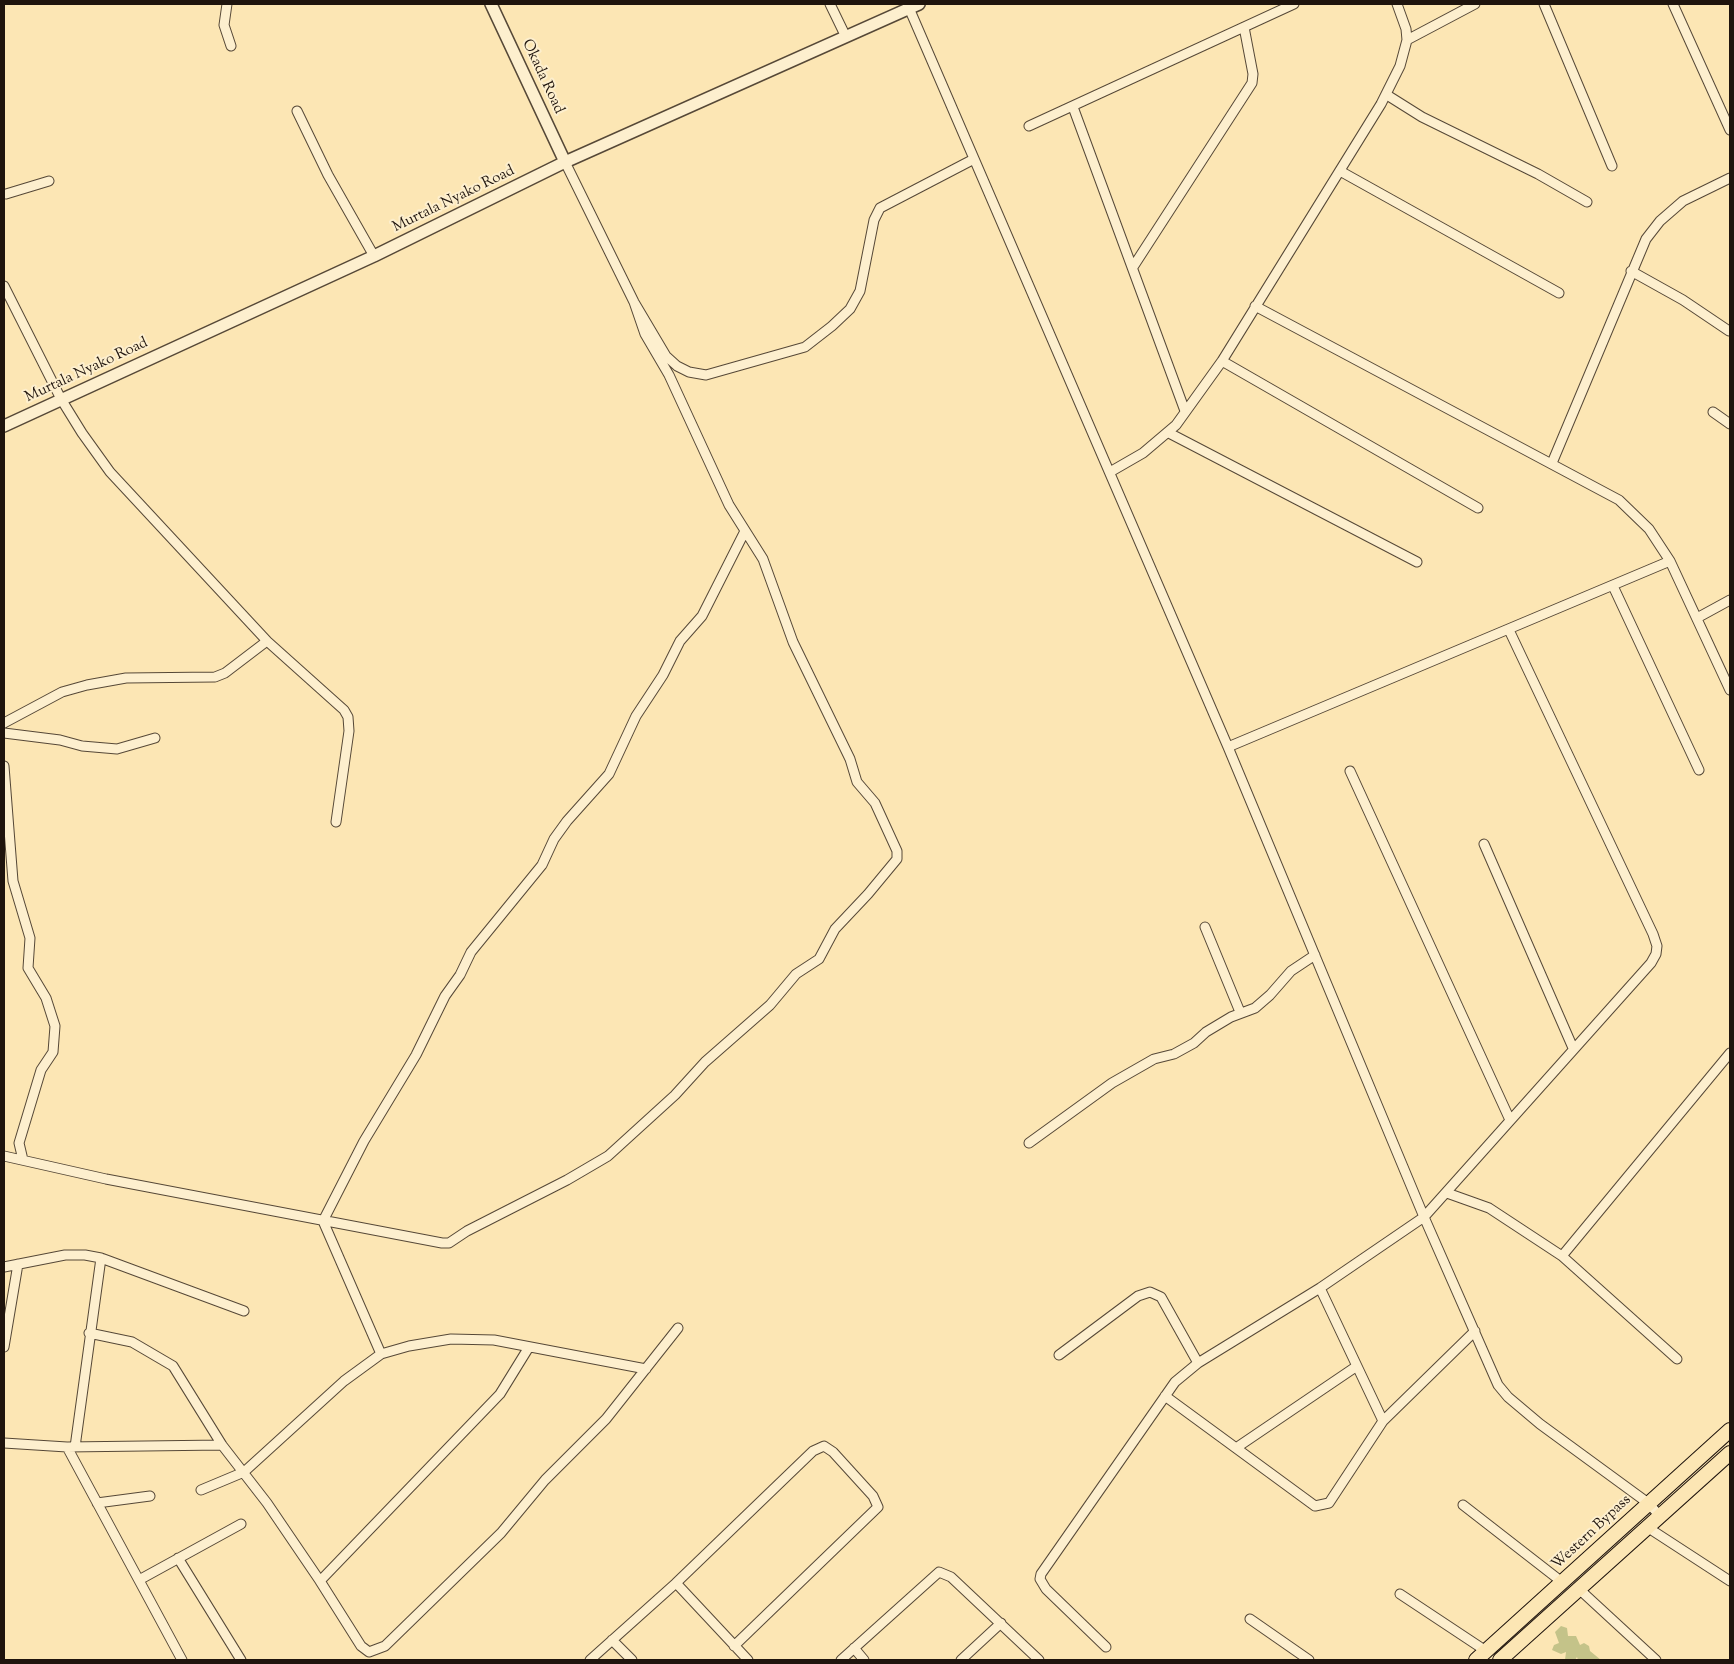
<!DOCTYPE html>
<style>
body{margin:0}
#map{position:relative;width:1734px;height:1664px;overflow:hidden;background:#fce6b4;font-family:"Sorts Mill Goudy",serif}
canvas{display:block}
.frame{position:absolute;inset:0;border:5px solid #1f140d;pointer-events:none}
</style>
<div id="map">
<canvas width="1734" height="1664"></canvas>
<div class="frame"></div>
</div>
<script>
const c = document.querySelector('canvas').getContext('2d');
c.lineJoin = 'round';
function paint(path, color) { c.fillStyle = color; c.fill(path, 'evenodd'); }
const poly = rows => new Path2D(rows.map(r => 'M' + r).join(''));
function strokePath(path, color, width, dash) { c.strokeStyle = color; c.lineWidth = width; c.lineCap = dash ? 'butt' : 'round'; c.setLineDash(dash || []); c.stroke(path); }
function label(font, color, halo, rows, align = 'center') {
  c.font = font + ' "Sorts Mill Goudy",serif'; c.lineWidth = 4; c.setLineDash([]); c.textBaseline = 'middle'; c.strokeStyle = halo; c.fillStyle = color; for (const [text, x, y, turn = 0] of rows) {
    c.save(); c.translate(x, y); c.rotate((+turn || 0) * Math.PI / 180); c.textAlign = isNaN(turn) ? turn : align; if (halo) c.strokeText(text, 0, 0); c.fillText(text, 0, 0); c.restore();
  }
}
const green = poly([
 [1561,1626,1567,1628,1568,1636,1576,1636,1580,1645,1584,1643,1589,1646,1590,1651,1601,1660,1578,1660,1577,1657,1575,1660,1565,1660,1566,1652,1561,1654,1552,1650,1554,1645,1559,1643,1555,1632]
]);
const minor = poly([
 [227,4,224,25,231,46],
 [830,4,846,37],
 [1544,4,1612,166],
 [1673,4,1730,130],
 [909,8,1228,747,1424,1217,1498,1385,1508,1397,1540,1424,1648,1503,1660,1516],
 [1407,40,1475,4],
 [1387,95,1422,117,1538,174,1587,202],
 [1073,107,1185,411],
 [297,111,328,175,374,256],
 [1029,126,1294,4],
 [565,162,634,302,666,356,677,366,689,372,706,375,805,347,832,326,850,309,860,291,874,220,880,208,974,159],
 [1340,171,1559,293],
 [6,194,49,181],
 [1133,267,1252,83,1253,74,1244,27],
 [1631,271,1683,300,1729,331],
 [4,286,61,399,82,433,110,472,267,641,344,710,348,717,349,731,336,822],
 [1255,306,1619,500,1649,529,1670,561,1730,690],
 [1222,361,1478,508],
 [1713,412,1730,424],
 [1169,433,1417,562],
 [1552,463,1646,239,1660,221,1683,201,1730,178],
 [1110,472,1143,453,1176,425,1222,361,1381,104,1400,66,1407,40,1406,29,1397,4],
 [1613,586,1699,770],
 [1697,618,1730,600],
 [4,723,62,692,87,685,126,678,215,677,225,673,267,641],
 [4,733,60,740,82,746,117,749,155,738],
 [1228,747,1670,561],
 [4,766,13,881,30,938,28,968,46,998,55,1026,53,1052,41,1070,19,1143,23,1160],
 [1350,771,1510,1120],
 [1484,844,1573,1048],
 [1205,927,1240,1012],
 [1029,1143,1112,1083,1154,1059,1174,1054,1194,1043,1206,1032,1231,1017,1255,1008,1270,995,1291,971,1315,955],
 [4,1156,106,1179,442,1243,449,1243,467,1231,567,1180,608,1156,675,1095,705,1062,770,1005,796,974,819,959,835,929,868,894,897,859,897,851,875,803,857,782,850,759,793,642,763,559,729,505,669,375,645,334,634,302],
 [1447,1193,1489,1208,1562,1256,1677,1359],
 [1562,1256,1730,1053],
 [4,1267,65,1255,85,1255,101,1258,244,1311],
 [1320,1288,1383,1421],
 [89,1333,132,1342,173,1366,222,1445,267,1503,320,1581,500,1394,529,1347],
 [4,1347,18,1264],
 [381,1354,323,1221,364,1141,416,1055,445,996,460,975,471,952,542,865,554,839,567,821,609,774,636,716,663,675,680,641,702,616,745,531],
 [1059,1355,1138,1296,1150,1292,1161,1297,1198,1363],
 [1165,1396,1315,1506,1329,1503,1383,1421,1475,1331],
 [4,1443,67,1447,222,1445],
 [67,1447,182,1660],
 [75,1447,101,1258],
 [1236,1448,1357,1366],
 [201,1490,244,1472,344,1381,381,1354,409,1346,451,1339,494,1340,646,1369],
 [97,1503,150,1496],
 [1463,1505,1562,1582],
 [1647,1527,1730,1581],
 [178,1558,241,1660],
 [139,1580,241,1524],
 [320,1581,361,1646,369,1652,385,1646,501,1533,545,1480,606,1419,678,1328],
 [676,1583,748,1660],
 [1579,1589,1656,1660],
 [1400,1594,1486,1651],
 [1250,1619,1309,1660],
 [612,1640,632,1660],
 [1106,1647,1046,1589,1040,1579,1041,1574,1175,1382,1198,1363,1320,1288,1424,1217,1651,963,1656,954,1657,946,1653,934,1509,630],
 [854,1648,864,1660],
 [590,1660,676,1583,813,1451,824,1446,833,1452,873,1496,878,1507,734,1646],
 [841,1660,939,1572,951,1577,1039,1660],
 [961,1660,1001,1623]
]);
const tertiary = poly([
 [491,4,565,162],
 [4,426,374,256,565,162,919,4]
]);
const primary = poly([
 [1476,1660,1730,1430],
 [1500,1660,1730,1453]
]);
const streetNames = [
 ["Okada Road",542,77,65],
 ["Murtala Nyako Road",454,200,-26],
 ["Murtala Nyako Road",87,371,-25],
 ["Western Bypass",1592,1533,-43]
];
paint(green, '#c4c389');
strokePath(minor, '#564837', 11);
strokePath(tertiary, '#564837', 14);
strokePath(primary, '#1f140d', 16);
strokePath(minor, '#fdefce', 9);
strokePath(tertiary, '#fdefce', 11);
strokePath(primary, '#fce6b4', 14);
label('15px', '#1f140d', '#fdefce', streetNames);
</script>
